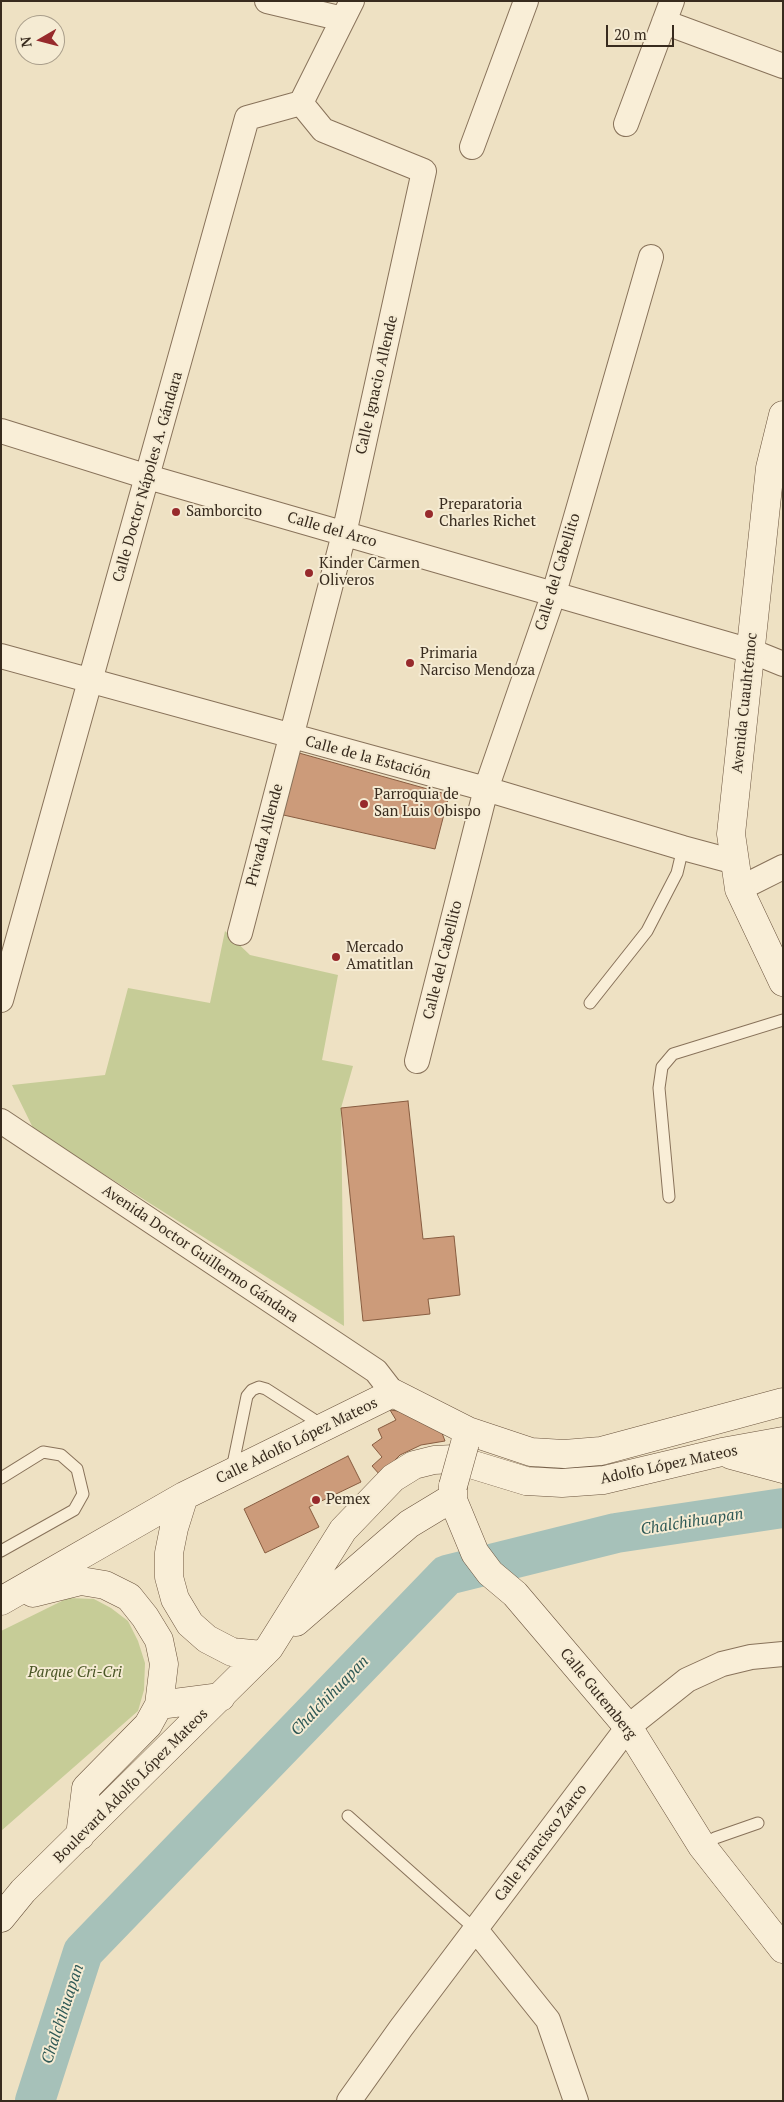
<!DOCTYPE html>
<meta charset="utf-8">
<style>
body{margin:0}
#map{position:relative;width:784px;height:2102px;overflow:hidden;background:#eee1c3;font-family:"PT Serif",serif}
canvas{display:block}
.frame{position:absolute;inset:0;border:2px solid #382b1e;pointer-events:none}
.north{position:absolute;left:15px;top:15px;width:50px;height:50px;box-sizing:border-box;background:#f5ebd3;border:1px solid #a99e8b;border-radius:50%;rotate:262deg;font-size:14px;font-weight:700;line-height:20px;text-align:center;color:#382b1e}
.north::after{content:'';display:block;margin:auto;width:18px;height:22px;background:#972a2c;clip-path:polygon(50% 0,100% 100%,50% 72%,0 100%)}
.scale{position:absolute;left:606px;top:25px;width:68px;height:22px;box-sizing:border-box;border:2px solid #382b1e;border-top:0;padding-left:6px;font-size:15px;line-height:18px;white-space:nowrap;color:#382b1e;-webkit-text-stroke:4px #f5ebd3;paint-order:stroke}
</style>
<div id="map">
<canvas width="784" height="2102"></canvas>
<div class="frame"></div>
<div class="north">N</div>
<div class="scale">20 m</div>
</div>
<script>
const c = document.querySelector('canvas').getContext('2d');
c.lineJoin = 'round';
function paint(path, color) { c.fillStyle = color; c.fill(path, 'evenodd'); }
const poly = rows => new Path2D(rows.map(r => 'M' + r).join(''));
function strokePath(path, color, width, dash) { c.strokeStyle = color; c.lineWidth = width; c.lineCap = dash ? 'butt' : 'round'; c.setLineDash(dash || []); c.stroke(path); }
function label(font, color, halo, rows, align = 'center') {
  c.font = font + ' "PT Serif",serif'; c.lineWidth = 4; c.setLineDash([]); c.textBaseline = 'middle'; c.strokeStyle = halo; c.fillStyle = color; for (const [text, x, y, turn = 0] of rows) {
    c.save(); c.translate(x, y); c.rotate((+turn || 0) * Math.PI / 180); c.textAlign = isNaN(turn) ? turn : align; if (halo) c.strokeText(text, 0, 0); c.fillText(text, 0, 0); c.restore();
  }
}
const green = poly([
 [225,931,250,955,338,975,322,1060,353,1066,341,1108,344,1326,34,1130,12,1085,105,1075,128,988,210,1003],
 [68,1598,94,1599,111,1608,128,1621,138,1641,145,1663,144,1690,138,1711,1,1831,1,1631]
]);
const river = poly([
 [35,2101,83,1952,447,1575,616,1533,783,1508]
]);
const building = poly([
 [299,753,449,795,435,849,279,814,299,753],
 [408,1101,423,1239,454,1236,460,1295,428,1299,430,1314,363,1321,341,1108,408,1101],
 [390,1410,406,1412,442,1433,445,1441,421,1445,400,1455,380,1475,372,1466,382,1457,372,1445,382,1438,378,1429,396,1420,390,1410],
 [348,1456,361,1482,309,1507,319,1527,265,1553,244,1509,348,1456]
]);
const lane = poly([
 [590,1003,647,931,677,873,683,848],
 [669,1197,659,1088,662,1067,673,1054,783,1020],
 [232,1469,247,1396,252,1390,259,1387,266,1389,322,1425],
 [1,1478,43,1452,61,1455,77,1469,83,1494,74,1510,1,1551],
 [348,1816,476,1930],
 [702,1846,715,1838,758,1823]
]);
const street = poly([
 [267,1,343,19],
 [664,22,783,66],
 [626,124,672,1],
 [472,147,526,1],
 [1,431,148,477,751,651,783,664],
 [1,656,486,789,683,848,735,862],
 [739,889,783,867],
 [240,933,344,534,424,171,323,130,301,103],
 [1,1000,247,118,301,103,352,1],
 [417,1061,486,789,554,593,651,257],
 [1,1121,376,1371,393,1393],
 [476,1930,548,2020,576,2101],
 [349,2101,401,2028,628,1727,687,1680,722,1664,751,1657,783,1654]
]);
const secondary = poly([
 [783,415,770,468,731,834,739,889,783,982],
 [731,1455,783,1469],
 [453,1486,453,1500,475,1553,490,1573,515,1594,628,1727,702,1846,783,1949],
 [184,1496,174,1528,169,1553,169,1577,175,1599,190,1624,207,1639,232,1652,262,1655],
 [33,1593,81,1581,105,1585,129,1597,145,1617,159,1640,164,1664,159,1705,148,1725,86,1788,80,1836],
 [1,1601,184,1496,393,1393,468,1431,531,1452,564,1454,601,1451,783,1402],
 [296,1622,409,1524,447,1501,453,1500],
 [159,1705,221,1697],
 [1,1918,23,1891,269,1648,343,1530,393,1478,414,1465,434,1460,454,1459,526,1481,562,1483,604,1480,722,1452,783,1441]
]);
const secondaryBridge = poly([
 [453,1486,465,1443]
]);
const markers = [
 [176,512,5,"#972a2c"],
 [429,514,5,"#972a2c"],
 [309,573,5,"#972a2c"],
 [410,663,5,"#972a2c"],
 [364,804,5,"#972a2c"],
 [336,957,5,"#972a2c"],
 [316,1500,5,"#972a2c"]
];
const streetNames = [
 ["Calle Ignacio Allende",377,385,-77],
 ["Calle Doctor Nápoles A. Gándara",148,477,-74],
 ["Calle del Arco",332,530,16],
 ["Calle del Cabellito",558,572,-73],
 ["Avenida Cuauhtémoc",745,703,-84],
 ["Calle de la Estación",368,758,15],
 ["Privada Allende",265,835,-75],
 ["Calle del Cabellito",443,960,-76],
 ["Avenida Doctor Guillermo Gándara",200,1254,34],
 ["Calle Adolfo López Mateos",297,1441,-26],
 ["Adolfo López Mateos",669,1465,-12],
 ["Calle Gutemberg",598,1694,51],
 ["Boulevard Adolfo López Mateos",131,1786,-45],
 ["Calle Francisco Zarco",541,1843,-53]
];
const poiNames = [
 ["Preparatoria",439,505],
 ["Charles Richet",439,522],
 ["Samborcito",186,512],
 ["Kinder Carmen",319,564],
 ["Oliveros",319,581],
 ["Primaria",420,654],
 ["Narciso Mendoza",420,671],
 ["Parroquia de",374,795],
 ["San Luis Obispo",374,812],
 ["Mercado",346,948],
 ["Amatitlan",346,965],
 ["Pemex",326,1500]
];
const parkNames = [
 ["Parque Cri-Cri",75,1673]
];
const waterNames = [
 ["Chalchihuapan",692,1522,-9],
 ["Chalchihuapan",330,1696,-46],
 ["Chalchihuapan",63,2014,-72]
];
paint(green, '#c6cc97');
strokePath(river, '#a6c1b9', 40);
paint(building, '#cc9b7a');
strokePath(building, '#875c40', 1);
strokePath(lane, '#88725a', 13);
strokePath(street, '#88725a', 26);
strokePath(secondary, '#6a533d', 29);
strokePath(lane, '#f9eed7', 11);
strokePath(street, '#f9eed7', 24);
strokePath(secondary, '#f9eed7', 28);
strokePath(secondaryBridge, '#6a533d', 29, []);
strokePath(secondaryBridge, '#f9eed7', 28);
for (const [x, y, r, color] of markers) { const dot = new Path2D(); dot.arc(x, y, r, 0, 2 * Math.PI); c.fillStyle = color; c.fill(dot); strokePath(dot, '#f5ebd3', 2); }
label('15px', '#382b1e', '#f5ebd3', streetNames);
label('15px', '#382b1e', '#f5ebd3', poiNames, 'left');
label('italic 15px', '#495525', '#f5ebd3', parkNames);
label('italic 16px', '#2d5855', '#f5ebd3', waterNames);
</script>
